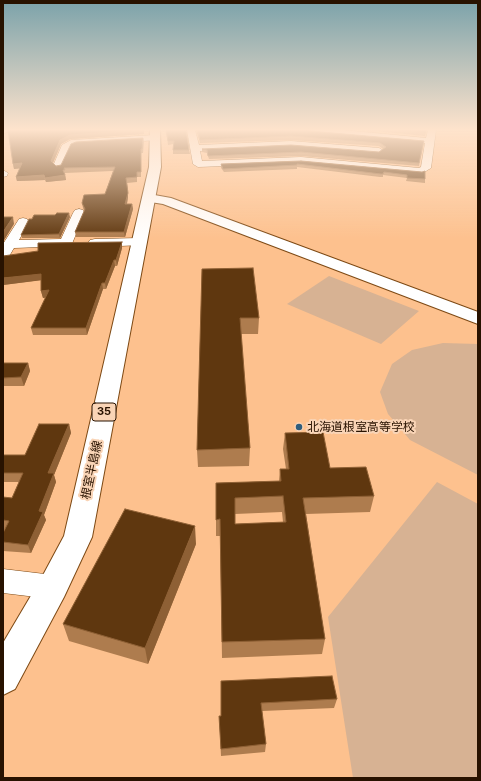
<!DOCTYPE html>
<meta charset="utf-8">
<style>
body{margin:0}
#map{position:relative;width:481px;height:781px;overflow:hidden;background:#fdc18e;font-family:Inter,sans-serif}
canvas{display:block}
.frame{position:absolute;inset:0;border:4px solid #281200;pointer-events:none}
</style>
<div id="map">
<canvas width="481" height="781"></canvas>
<div class="frame"></div>
</div>
<script>
const c = document.querySelector('canvas').getContext('2d');
c.lineJoin = 'round';
function paint(path, color) { c.fillStyle = color; c.fill(path, 'evenodd'); }
const poly = rows => new Path2D(rows.map(r => 'M' + r).join(''));
function strokePath(path, color, width, dash) { c.strokeStyle = color; c.lineWidth = width; c.lineCap = dash ? 'butt' : 'round'; c.setLineDash(dash || []); c.stroke(path); }
function label(font, color, halo, rows, align = 'center') {
  c.font = font + ' Inter,"Noto Sans JP",sans-serif'; c.lineWidth = 4; c.setLineDash([]); c.textBaseline = 'middle'; c.strokeStyle = halo; c.fillStyle = color; for (const [text, x, y, turn = 0] of rows) {
    c.save(); c.translate(x, y); c.rotate((+turn || 0) * Math.PI / 180); c.textAlign = isNaN(turn) ? turn : align; if (halo) c.strokeText(text, 0, 0); c.fillText(text, 0, 0); c.restore();
  }
}
const green = poly([
 [329,276,419,311,381,344,287,304],
 [443,343,478,344,478,475,410,440,388,414,380,392,392,364,412,350],
 [437,482,478,504,478,778,353,778,328,617]
]);
const minor = poly([
 [3,130,11,130,3,134,3,130],
 [187,130,195,130,199,145,291,141,379,148,384,151,379,154,291,147,200,151,202,161,301,157,419,168,421,167,425,143,310,133,306,130,344,130,426,138,428,130,436,130,431,168,421,174,301,163,198,167,193,164,187,130],
 [155,135,160,138,158,140,76,145,71,147,62,168,58,169,53,166,62,145,71,140,155,135],
 [3,170,8,173,7,176,3,177,3,170],
 [79,209,83,210,85,213,71,246,14,248,8,258,3,259,3,244,19,219,23,218,27,219,29,222,19,240,61,239,73,213,75,210,79,209],
 [139,238,144,239,146,242,144,245,95,247,90,246,88,243,90,240,95,239,139,238],
 [3,569,53,575,62,578,66,587,62,596,53,599,3,593,3,569]
]);
const tertiary = poly([
 [149,194,171,198,478,312,478,324,163,204,144,201,142,198,144,195,149,194]
]);
const primary = poly([
 [150,130,160,130,161,167,92,537,64,597,15,689,3,695,3,643,42,577,64,536,149,167,150,130]
]);
const wall = poly([
 [8,130,144,130,144,134,70,139,61,144,53,163,56,166,61,165,143,138,144,142,143,153,141,153,141,177,137,177,137,182,127,183,128,197,127,204,132,204,133,209,125,237,76,237,75,232,84,211,83,208,82,203,105,194,113,171,65,173,66,180,46,182,45,180,17,181,16,177,20,168,14,169],
 [166,130,189,150,190,154,173,154,173,144,168,145],
 [196,130,309,130,310,131,424,141,419,166,301,156,209,159,207,153,202,152,202,149,379,152,383,149,379,146,291,140,200,143],
 [364,130,426,130,425,136],
 [301,161,422,172,425,179,425,183,406,181,407,178,383,175,383,177,380,177,297,167,297,169,224,172,221,168,221,164],
 [70,217,60,238,22,238,21,235],
 [122,242,122,248,117,266,115,266,106,289,103,289,87,335,33,335,31,328,46,297,43,298,41,291,41,280,3,285,38,251],
 [202,269,259,318,258,334,241,334,250,448,249,466,198,467,197,450],
 [3,363,28,363,30,371,24,386,3,386],
 [69,424,71,433,54,475,56,482,44,515,46,520,31,553,3,551,3,533,5,529,3,529,3,497,12,498,19,482,3,482,3,455,25,455],
 [285,433,330,468,374,496,370,512,306,514,325,639,322,654,222,658,220,536,216,536,216,483,279,481,280,469,286,469,283,449],
 [282,512,283,522,235,524,235,514],
 [196,544,148,664,69,641,63,624],
 [221,681,337,699,334,708,262,711,266,744,265,752,221,756,219,716,221,716]
]);
const shadedWall = poly([
 [139,130,144,130,144,134,70,139,61,144,52,165,51,161,60,140,70,135],
 [22,163,23,168,14,169,13,164],
 [44,175,45,180,17,181,16,177],
 [65,175,66,180,46,182,45,178],
 [127,183,128,197,126,209,125,204],
 [132,204,133,209,125,237,124,232],
 [69,213,70,217,60,238,59,234],
 [13,217,14,224,3,242,3,232],
 [122,242,122,248,117,266,116,260],
 [114,260,115,266,106,289,105,283],
 [41,274,43,280,3,285,3,278],
 [102,283,103,289,87,335,86,328],
 [49,290,51,297,43,298,41,291],
 [28,363,30,371,24,386,21,377],
 [69,424,71,433,54,475,56,482,44,515,46,520,31,553,28,545,39,511,48,473],
 [195,526,196,544,148,664,145,648]
]);
const building = poly([
 [8,130,139,130,70,135,60,140,51,161,56,166,61,165,71,144,76,142,143,138,142,149,141,149,141,172,137,172,137,177,126,178,128,193,125,204,132,204,124,232,75,232,85,209,82,203,84,195,105,194,115,167,64,168,65,170,63,170,65,175,45,178,44,175,16,177,22,163,13,164,8,130],
 [166,130,186,130,189,150,173,150,174,141,168,141,166,130],
 [197,130,309,130,310,131,424,141,419,163,301,152,208,156,207,150,202,149,291,145,379,152,386,147,380,143,291,136,200,140,197,130],
 [398,130,426,130,426,133,398,130],
 [301,161,422,172,425,171,425,179,407,178,407,175,384,172,383,174,381,174,297,164,297,165,223,169,221,164,301,161],
 [57,213,69,213,59,234,21,235,29,219,32,219,34,215,55,215,57,213],
 [3,217,13,217,3,232,3,217],
 [122,242,116,260,114,260,105,283,102,283,86,328,31,328,49,290,41,291,41,274,3,278,3,256,38,251,38,243,122,242],
 [253,268,259,318,240,318,250,448,197,450,202,269,253,268],
 [3,363,28,363,21,377,3,378,3,363],
 [39,424,69,424,48,473,54,473,39,511,43,512,28,545,3,542,3,533,9,521,3,520,3,497,12,498,23,473,3,473,3,455,25,455,39,424],
 [323,432,330,468,366,467,374,496,303,498,325,639,222,642,220,519,216,520,216,483,281,481,280,469,289,469,285,433,323,432],
 [283,496,286,522,235,524,235,498,283,496],
 [125,509,195,526,145,648,63,624,125,509],
 [332,676,337,699,261,703,266,744,221,749,219,716,221,716,221,681,332,676]
]);
const markers = [
 [299,427,4,"#2f5d7c"]
];
const shields = [
 [104,412,24]
];
const shieldNames = [
 ["35",104,412]
];
const poiNames = [
 ["北海道根室高等学校",307,427]
];
const streetNames = [
 ["根室半島線",92,470,-78]
];
paint(green, '#d7b293');
strokePath(minor, '#7d4914', 1);
strokePath(tertiary, '#7d4914', 2);
strokePath(primary, '#7d4914', 2);
paint(minor, '#fff');
paint(tertiary, '#fff');
paint(primary, '#fff');
paint(wall, '#ae7c4e');
paint(shadedWall, '#8e6035');
paint(building, '#5f370f');
strokePath(building, '#8e6035', 1);
const sky = c.createLinearGradient(0, 0, 0, 240);
sky.addColorStop(0, '#7ba2aa');
sky.addColorStop(0.54, '#fee3cc');
sky.addColorStop(1, '#fee3cc00');
c.fillStyle = sky;
c.fillRect(0, 0, 481, 240);
for (const [x, y, r, color] of markers) { const dot = new Path2D(); dot.arc(x, y, r, 0, 2 * Math.PI); c.fillStyle = color; c.fill(dot); strokePath(dot, '#f9d4b6', 1.5); }
for (const [x, y, w] of shields) { const box = new Path2D(); box.roundRect(x - w / 2, y - 9, w, 18, 3); c.fillStyle = '#f9d4b6'; c.fill(box); strokePath(box, '#281200', 1); }
label('bold 11px', '#281200', null, shieldNames);
label('12px', '#281200', '#f9d4b6', poiNames, 'left');
label('12px', '#281200', '#f9d4b6', streetNames);
</script>
